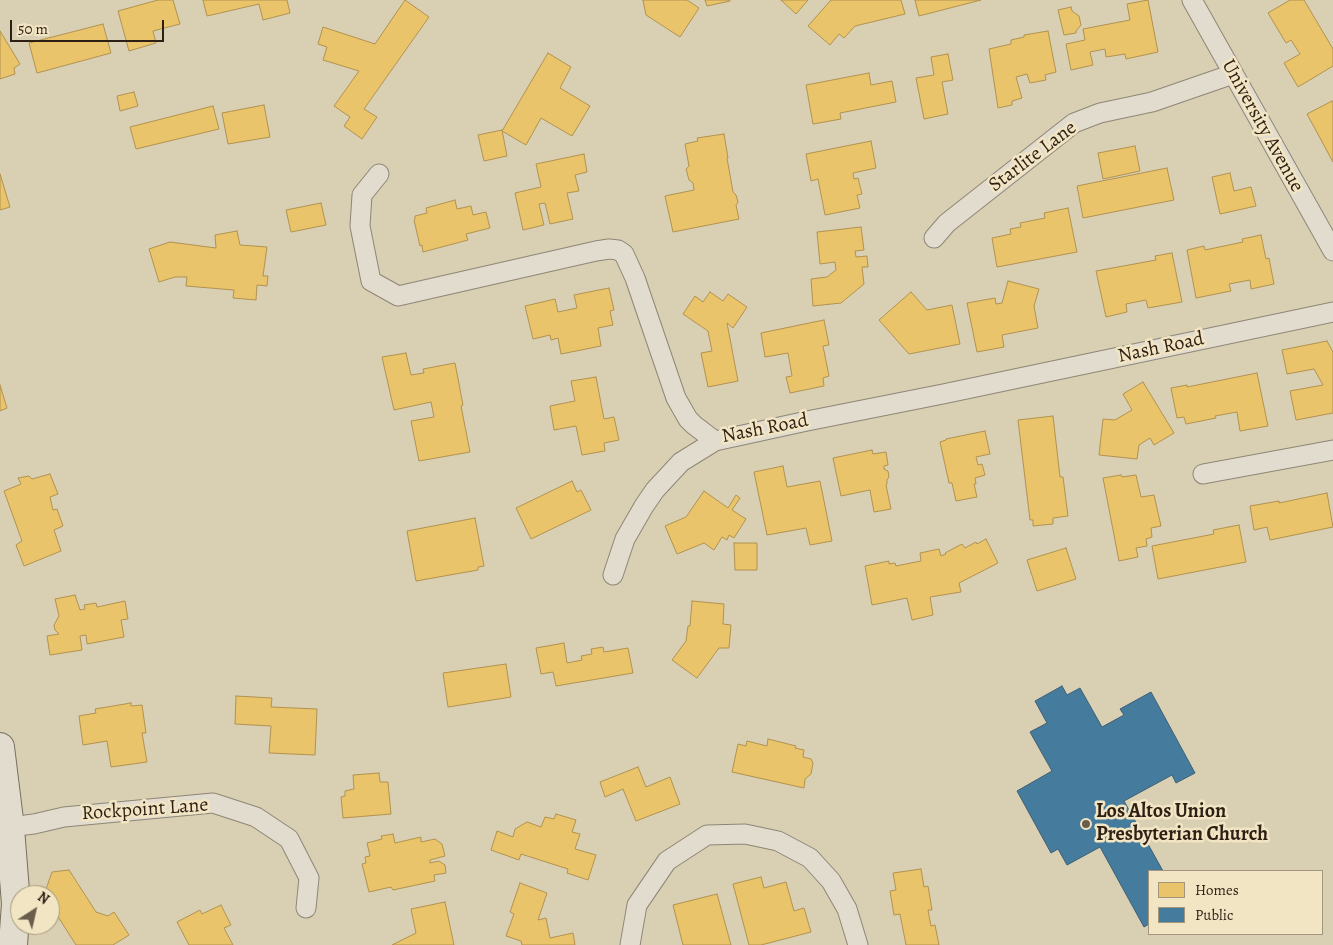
<!DOCTYPE html>
<style>
body{margin:0}
#map{position:relative;width:1333px;height:945px;overflow:hidden;background:#d9cfb3;font-family:Alegreya,serif}
canvas{display:block}
.legend{position:absolute;left:1148px;top:870px;width:175px;height:65px;box-sizing:border-box;background:#f1e5c3;border:1px solid #a3967d;margin:0;padding:6px 9px;list-style:none;font-size:15px;color:#2e1f15}
.legend li{display:flex;align-items:center;gap:10px;height:25px}
.legend b{width:25px;border:1px solid #a3967d}
.north{position:absolute;left:10px;top:885px;width:50px;height:50px;box-sizing:border-box;background:#f1e5c3;border:1px solid #a3967d;border-radius:50%;rotate:35deg;font-size:14px;font-weight:700;line-height:20px;text-align:center;color:#2e1f15}
.north::after{content:'';display:block;margin:auto;width:18px;height:22px;background:#6a5d4c;clip-path:polygon(50% 0,100% 100%,50% 72%,0 100%)}
.scale{position:absolute;left:10px;top:20px;width:154px;height:22px;box-sizing:border-box;border:2px solid #2e1f15;border-top:0;padding-left:6px;font-size:15px;line-height:18px;white-space:nowrap;color:#2e1f15;-webkit-text-stroke:4px #f1e5c3;paint-order:stroke}
</style>
<div id="map">
<canvas width="1333" height="945"></canvas>
<ul class="legend">
<li><b style="height:14px;background:#e9c46a"></b>Homes</li>
<li><b style="height:14px;background:#457b9d"></b>Public</li>
</ul>
<div class="north">N</div>
<div class="scale">50 m</div>
</div>
<script>
const c = document.querySelector('canvas').getContext('2d');
c.lineJoin = 'round';
function paint(path, color) { c.fillStyle = color; c.fill(path, 'evenodd'); }
const poly = rows => new Path2D(rows.map(r => 'M' + r).join(''));
function strokePath(path, color, width, dash) { c.strokeStyle = color; c.lineWidth = width; c.lineCap = dash ? 'butt' : 'round'; c.setLineDash(dash || []); c.stroke(path); }
function label(font, color, halo, rows, align = 'center') {
  c.font = font + ' Alegreya,serif'; c.lineWidth = 5; c.setLineDash([]); c.textBaseline = 'middle'; c.strokeStyle = halo; c.fillStyle = color; for (const [text, x, y, turn = 0] of rows) {
    c.save(); c.translate(x, y); c.rotate((+turn || 0) * Math.PI / 180); c.textAlign = isNaN(turn) ? turn : align; if (halo) c.strokeText(text, 0, 0); c.fillText(text, 0, 0); c.restore();
  }
}
const homes = poly([
 [158,0,173,0,180,24,153,31,156,43,129,51,118,11,158,0],
 [203,0,287,0,290,13,263,20,259,4,207,16,203,0],
 [405,0,429,17,364,109,377,117,362,139,344,126,350,117,334,106,359,71,323,60,327,47,318,44,323,27,375,44,405,0],
 [643,0,687,0,699,8,680,37,646,15,643,0],
 [705,0,730,0,730,1,707,6,705,0],
 [781,0,808,0,796,14,781,0],
 [831,0,901,0,905,14,855,26,844,38,839,34,830,45,808,26,831,0],
 [915,0,981,0,919,16,915,0],
 [1148,0,1158,52,1126,59,1125,54,1106,57,1105,49,1090,52,1093,65,1071,70,1066,44,1085,40,1083,29,1130,20,1127,4,1148,0],
 [1290,0,1304,0,1333,49,1333,66,1298,87,1284,63,1300,54,1291,40,1286,43,1268,13,1290,0],
 [1071,7,1072,11,1079,16,1081,25,1076,31,1076,33,1064,35,1058,10,1071,7],
 [103,24,111,53,37,73,29,43,103,24],
 [0,31,20,64,14,68,15,74,0,79,0,31],
 [1048,31,1056,72,1045,75,1046,80,1030,83,1027,74,1016,77,1022,98,1012,101,1012,105,998,108,989,49,1011,44,1011,40,1024,37,1024,35,1048,31],
 [548,53,571,67,560,88,590,106,572,136,541,118,526,145,502,131,548,53],
 [948,54,953,80,942,82,948,114,924,119,916,78,934,75,931,57,948,54],
 [869,73,871,85,892,81,896,102,840,113,841,119,813,124,806,85,869,73],
 [134,92,138,106,120,111,117,96,134,92],
 [1332,101,1333,103,1333,162,1307,114,1332,101],
 [264,105,270,137,228,144,222,113,264,105],
 [213,106,219,129,136,149,130,127,213,106],
 [502,130,507,156,484,161,478,135,502,130],
 [724,134,728,158,727,158,733,192,736,195,738,202,736,205,739,219,673,232,665,196,694,190,693,183,689,180,686,169,689,166,685,144,698,141,697,138,724,134],
 [871,141,876,168,853,173,854,179,858,178,862,194,857,195,860,208,825,215,818,179,811,181,806,154,871,141],
 [1135,146,1140,171,1103,179,1098,153,1135,146],
 [584,154,587,172,575,175,579,191,567,193,573,219,550,224,545,203,539,204,544,225,523,230,515,193,541,187,536,164,584,154],
 [1167,168,1174,200,1083,218,1077,186,1167,168],
 [1230,173,1234,191,1251,187,1256,206,1220,214,1212,177,1230,173],
 [0,174,10,207,0,210,0,174],
 [455,200,457,209,471,206,473,215,486,212,490,228,466,234,468,240,423,252,422,245,420,246,414,220,415,219,415,216,427,213,426,208,455,200],
 [321,203,326,225,291,232,286,210,321,203],
 [1068,208,1077,252,997,267,992,238,1011,234,1010,229,1021,227,1020,223,1045,218,1044,213,1068,208],
 [861,227,864,250,855,251,856,257,867,256,868,267,862,267,864,284,841,303,813,306,811,279,827,277,836,270,835,262,820,264,817,232,861,227],
 [237,231,240,245,267,247,263,276,268,276,267,286,257,285,256,300,233,298,234,290,186,286,187,277,175,277,159,282,149,249,170,242,216,248,215,235,237,231],
 [1261,235,1266,259,1269,258,1274,284,1251,289,1250,280,1229,284,1231,291,1196,298,1187,250,1204,246,1205,250,1243,242,1242,239,1261,235],
 [1172,253,1182,302,1148,308,1146,300,1126,304,1127,312,1106,317,1096,271,1156,260,1155,256,1172,253],
 [1008,281,1039,289,1034,306,1038,328,1002,335,1004,347,977,352,967,303,995,298,996,304,1002,303,1008,281],
 [609,288,614,310,610,311,613,325,598,328,601,346,561,354,558,338,551,340,550,335,533,339,525,306,555,299,558,312,577,308,574,295,609,288],
 [710,292,723,301,728,294,747,307,733,328,727,323,738,381,708,387,701,353,712,351,708,331,683,314,695,296,703,302,710,292],
 [911,292,927,310,952,305,960,344,909,354,879,320,911,292],
 [824,320,829,345,823,346,829,376,823,378,824,386,790,393,786,377,792,376,788,353,765,357,761,333,824,320],
 [1327,341,1333,352,1333,413,1296,420,1290,391,1323,385,1314,369,1287,374,1282,350,1327,341],
 [406,353,411,375,424,373,423,369,455,363,463,405,461,406,470,452,419,461,411,421,434,417,431,402,394,410,382,357,406,353],
 [1257,373,1268,426,1240,431,1237,412,1215,416,1216,418,1186,424,1184,417,1177,418,1171,388,1187,385,1187,387,1257,373],
 [596,377,604,419,614,417,619,440,604,443,605,451,582,455,576,426,554,430,550,406,575,401,571,381,596,377],
 [1143,382,1174,433,1154,445,1150,438,1139,445,1137,459,1099,455,1103,419,1115,420,1132,410,1123,394,1143,382],
 [0,385,7,408,0,411,0,385],
 [1053,416,1060,477,1063,477,1068,516,1053,518,1053,524,1033,526,1033,520,1030,520,1018,420,1053,416],
 [985,431,990,454,976,457,978,465,982,464,985,475,975,478,976,484,974,484,977,497,956,501,952,483,949,483,940,442,946,440,946,439,985,431],
 [872,450,873,454,886,452,888,465,884,466,884,469,888,471,889,477,887,480,887,484,886,485,891,509,874,512,870,490,841,496,833,458,872,450],
 [783,466,787,487,820,481,832,541,810,545,806,528,767,535,754,472,783,466],
 [50,474,58,494,50,497,53,510,57,509,63,526,54,530,61,551,24,566,16,545,22,541,4,491,21,484,18,478,29,476,32,479,50,474],
 [1121,475,1122,477,1136,475,1141,497,1154,495,1161,526,1151,528,1152,537,1146,539,1147,546,1136,548,1138,557,1119,561,1103,478,1121,475],
 [572,481,577,492,581,490,591,510,531,539,516,508,572,481],
 [704,491,728,508,736,495,740,498,732,510,746,519,734,538,729,535,727,540,722,537,714,550,704,543,677,554,665,526,686,517,704,491],
 [1327,493,1333,527,1270,540,1267,527,1254,530,1250,506,1279,501,1279,503,1327,493],
 [475,518,484,566,478,567,478,570,416,581,407,531,475,518],
 [1239,525,1246,562,1158,579,1152,546,1214,534,1213,530,1239,525],
 [986,539,998,563,959,583,961,592,930,597,933,615,912,620,907,598,872,605,865,566,889,561,889,564,895,563,896,566,921,561,920,553,939,549,941,556,946,554,945,553,962,544,965,548,976,542,977,544,986,539],
 [734,543,757,543,757,570,735,570,734,543],
 [1066,548,1076,579,1037,591,1027,560,1066,548],
 [75,595,80,610,85,609,84,605,96,603,97,607,125,601,128,619,121,620,124,637,87,644,86,635,80,636,82,650,50,655,47,636,59,634,55,630,54,625,59,616,55,599,75,595],
 [692,601,724,604,723,624,731,625,729,648,719,648,697,678,672,660,686,641,688,626,690,626,692,601],
 [564,643,567,663,582,660,581,656,592,654,591,649,603,647,604,652,628,648,633,673,556,686,553,672,541,674,536,648,564,643],
 [506,664,511,697,448,707,443,673,506,664],
 [236,696,272,698,271,707,317,709,315,755,269,753,271,726,235,724,236,696],
 [131,703,131,706,142,705,146,733,142,733,147,762,111,767,107,741,83,745,79,716,96,713,95,709,131,703],
 [768,739,796,746,795,748,804,750,803,757,811,759,813,763,811,774,805,779,804,788,732,772,738,744,746,746,747,741,767,746,768,739],
 [638,767,646,787,670,777,680,804,636,821,623,789,605,797,600,782,638,767],
 [379,773,380,782,388,782,391,814,343,818,341,797,345,796,345,791,354,789,353,775,379,773],
 [556,814,576,820,572,832,580,834,575,849,596,855,588,880,567,873,568,869,521,854,519,860,491,850,497,831,513,837,515,829,527,822,541,827,545,817,554,819,556,814],
 [393,834,395,843,421,837,421,842,435,839,442,844,445,856,430,860,430,863,439,861,445,865,446,873,434,875,435,881,393,890,391,887,369,892,362,864,366,863,365,857,370,856,367,843,382,839,381,836,393,834],
 [921,869,924,887,928,886,932,910,928,910,931,926,935,925,939,945,906,945,900,914,894,915,890,891,896,890,893,873,921,869],
 [69,870,96,912,108,916,114,912,129,935,113,945,76,945,50,904,50,895,44,895,52,872,69,870],
 [761,877,764,888,786,882,794,911,804,908,811,932,761,945,749,945,733,884,761,877],
 [520,883,547,893,538,920,546,918,550,938,573,933,575,945,522,945,521,941,506,936,514,914,510,912,520,883],
 [717,894,731,945,683,945,673,905,717,894],
 [445,902,454,945,392,945,416,933,411,909,445,902],
 [221,905,231,925,224,928,233,945,189,945,177,922,200,910,202,914,221,905]
]);
const public = poly([
 [1062,686,1067,695,1080,688,1102,727,1124,715,1120,709,1151,692,1195,773,1176,783,1172,775,1124,801,1163,871,1149,871,1149,924,1144,927,1100,847,1067,865,1058,849,1051,853,1017,791,1052,771,1030,732,1047,723,1035,701,1062,686]
]);
const street = poly([
 [1192,0,1333,251],
 [379,174,362,195,360,226,371,281,398,296,596,251,609,249,618,250,624,254,635,278,676,398,688,419,694,425,715,441,807,421,943,394,1333,312],
 [934,238,947,223,1074,123,1100,113,1152,102,1233,74],
 [1203,474,1333,450],
 [613,575,625,539,644,506,655,490,681,462,715,441],
 [0,828,34,824,64,817,213,803,256,817,289,839,309,878,306,908],
 [630,945,637,905,667,861,707,835,745,834,778,841,810,858,831,881,847,909,858,945]
]);
const secondary = poly([
 [0,747,10,828,16,904,13,945]
]);
const markers = [
 [1086,824,5,"#6a5d4c"]
];
const streetNames = [
 ["University Avenue",1262,126,61],
 ["Starlite Lane",1033,157,-37],
 ["Nash Road",1161,348,-12],
 ["Nash Road",765,429,-11],
 ["Rockpoint Lane",145,810,-4]
];
const poiNames = [
 ["Los Altos Union",1096,812],
 ["Presbyterian Church",1096,835]
];
paint(homes, '#e9c46a');
strokePath(homes, '#b19250', 1);
paint(public, '#457b9d');
strokePath(public, '#3e5f74', 1);
strokePath(street, '#8e8676', 21);
strokePath(secondary, '#776f60', 30);
strokePath(street, '#e1dccd', 19);
strokePath(secondary, '#e1dccd', 28);
for (const [x, y, r, color] of markers) { const dot = new Path2D(); dot.arc(x, y, r, 0, 2 * Math.PI); c.fillStyle = color; c.fill(dot); strokePath(dot, '#f1e5c3', 2); }
label('20px', '#2e1f15', '#f1e5c3', streetNames);
label('bold 20px', '#2e1f15', '#f1e5c3', poiNames, 'left');
</script>
